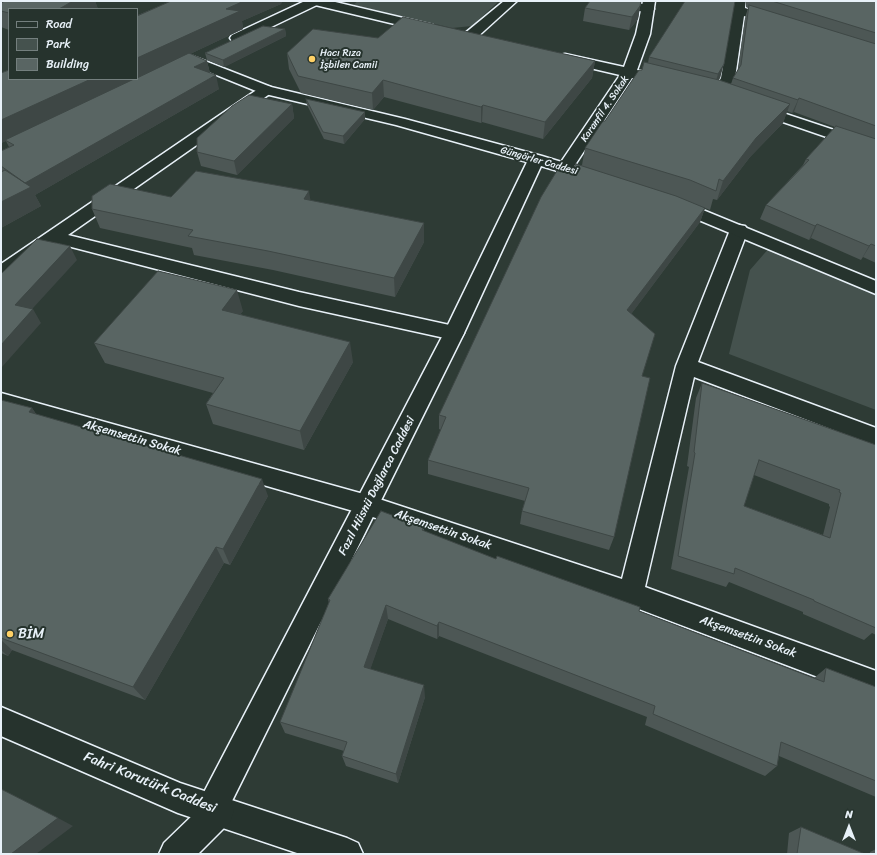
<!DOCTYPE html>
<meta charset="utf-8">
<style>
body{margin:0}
#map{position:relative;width:877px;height:855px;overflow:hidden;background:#2e3b35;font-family:Sriracha,sans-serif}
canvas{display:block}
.frame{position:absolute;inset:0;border:2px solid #e8f1f8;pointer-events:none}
.legend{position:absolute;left:8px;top:8px;width:130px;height:72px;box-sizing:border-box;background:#26332d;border:1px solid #747f7e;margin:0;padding:5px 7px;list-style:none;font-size:12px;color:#e8f1f8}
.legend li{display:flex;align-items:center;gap:8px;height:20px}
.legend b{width:20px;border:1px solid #747f7e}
.north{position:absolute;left:829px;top:807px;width:40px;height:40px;-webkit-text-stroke:3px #26332d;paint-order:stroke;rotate:0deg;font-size:11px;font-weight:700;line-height:16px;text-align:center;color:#e8f1f8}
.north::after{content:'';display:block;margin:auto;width:14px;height:18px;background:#e8f1f8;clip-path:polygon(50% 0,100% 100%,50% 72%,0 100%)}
</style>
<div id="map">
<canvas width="877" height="855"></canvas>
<div class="frame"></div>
<ul class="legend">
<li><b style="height:5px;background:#26332d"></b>Road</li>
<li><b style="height:11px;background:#45524e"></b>Park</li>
<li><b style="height:11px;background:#596563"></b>Building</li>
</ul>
<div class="north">N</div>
</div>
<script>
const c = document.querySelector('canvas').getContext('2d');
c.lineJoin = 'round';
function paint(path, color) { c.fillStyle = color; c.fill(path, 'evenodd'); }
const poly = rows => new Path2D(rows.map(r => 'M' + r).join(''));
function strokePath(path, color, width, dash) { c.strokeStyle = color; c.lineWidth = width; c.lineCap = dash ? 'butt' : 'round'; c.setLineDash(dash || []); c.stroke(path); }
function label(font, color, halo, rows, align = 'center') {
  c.font = font + ' Sriracha,sans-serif'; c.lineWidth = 4; c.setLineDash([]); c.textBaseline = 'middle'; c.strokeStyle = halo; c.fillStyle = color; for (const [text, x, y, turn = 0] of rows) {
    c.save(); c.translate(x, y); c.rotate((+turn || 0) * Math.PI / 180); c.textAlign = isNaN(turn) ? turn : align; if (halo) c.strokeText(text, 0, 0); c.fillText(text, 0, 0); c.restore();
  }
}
const green = poly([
 [358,1,499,1,472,26,452,28,353,5],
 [770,247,876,294,876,410,729,354,750,270]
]);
const street = poly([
 [309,1,331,1,433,25,434,28,433,31,428,32,311,4,309,1],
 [504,1,517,1,474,40,464,40,462,37,464,34,504,1],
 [643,1,655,1,650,34,637,70,671,78,673,81,671,84,666,85,632,78,571,171,565,173,559,171,557,168,620,75,560,61,558,58,560,55,565,54,624,67,636,34,643,1],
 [733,1,745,1,745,8,780,19,781,22,780,25,775,26,744,16,735,78,724,97,719,98,714,97,712,94,721,78,733,10,733,1],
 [266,86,271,87,273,90,271,93,68,235,299,292,454,326,461,328,464,333,461,338,454,340,299,306,56,243,8,277,1,279,1,264,261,87,266,86],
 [756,104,876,144,876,154,751,111,749,108,751,105,756,104],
 [739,225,745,226,748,230,698,362,876,428,876,446,694,377,645,587,876,671,876,699,631,606,367,515,1,409,1,393,367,495,622,579,676,366,730,230,733,226,739,225],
 [1,707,180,783,347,838,358,843,363,854,300,854,178,813,1,736,1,707]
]);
const secondary = poly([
 [305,1,321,1,319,4,242,41,232,41,230,38,232,35,305,1],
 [607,1,629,1,652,6,654,9,652,12,648,13,609,4,607,1],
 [192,56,271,87,405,119,542,156,607,176,609,179,607,182,601,184,541,166,464,333,231,803,234,811,230,822,198,854,159,854,164,843,197,811,201,798,444,333,527,162,396,125,261,93,187,63,185,60,187,57,192,56],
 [676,199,876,281,876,294,670,208,668,204,670,200,676,199]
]);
const wall = poly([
 [5,1,95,1,98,9,9,9,9,30,1,27,1,3],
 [171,1,282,1,281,4,242,21,243,29,190,54,207,61,210,73,219,89,35,195,41,206,1,228,1,151,9,147,6,141,1,143,1,73],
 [590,1,642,1,641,2,638,19,629,30,583,21,585,8],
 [735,1,720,78,718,80,731,84,733,78,738,70,745,18,748,8,746,7,745,1,876,1,876,263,863,257,861,260,811,238,809,240,760,219,766,205,803,165,806,159,835,127,794,112,792,113,787,111,783,123,750,157,717,200,713,199,710,210,705,208,700,222,631,314,642,376,614,537,609,550,520,524,522,511,525,501,428,474,428,460,441,430,439,429,439,415,571,172,582,165,585,148,605,121,642,70,648,63,649,57],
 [285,29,286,36,224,67,207,60,205,53],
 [378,38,595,61,592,78,543,139,482,122,481,123,384,97,373,110,301,93,289,69,287,53],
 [306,99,365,112,365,119,344,144,324,139,307,105],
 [292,104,294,118,237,175,201,166,197,152],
 [171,197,311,201,424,223,424,242,395,297,273,270,194,255,192,248,100,228,92,209],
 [243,311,240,314,353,362,304,450,213,424,206,404,213,393,105,363,94,343],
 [702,383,876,445,876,635,872,633,864,640,803,614,803,612,729,582,726,587,671,569,689,467,687,466,696,398],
 [754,475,829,504,829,506,830,507,823,535,744,506],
 [1,400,32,408,36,414,268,496,230,565,224,563,145,700,12,650,8,656,1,653],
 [424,527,424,531,496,559,639,611,814,678,826,668,876,687,876,797,779,756,777,766,765,776,645,725,647,717,439,636,437,639,388,619,370,669,425,697,398,783,346,766,342,756,344,751,285,733,280,722,329,603,328,599],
 [801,827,865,854,787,854,789,833],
 [876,849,876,854,870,854,870,852]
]);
const shadedWall = poly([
 [73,1,95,1,98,9,59,9],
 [244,1,282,1,281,4,242,21,243,29,137,79,137,58,226,9],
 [640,6,638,19,629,30,632,17],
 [285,29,286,36,224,67,223,60],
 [207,61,210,74,194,67],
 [595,61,592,78,543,139,545,122],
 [724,64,720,78,714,87,718,74],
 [216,75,219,89,35,195,41,206,1,228,1,202,25,183],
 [91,79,137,79,5,140,6,141,1,143,1,120],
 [383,80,384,97,373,110,372,93],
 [799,98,794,112,792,113,798,100],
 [292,104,294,118,237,175,234,161],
 [790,104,783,123,750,157,717,200,723,181,756,138],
 [483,105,482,122,481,123,481,107],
 [365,112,365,119,344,144,343,136],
 [309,191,312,210,304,199],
 [705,208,700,222,623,325,627,310],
 [424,223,424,242,395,297,394,278],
 [817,224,811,238,809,240,815,226],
 [871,244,863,257,861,260,869,246],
 [70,246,77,260,23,319,15,305],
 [237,290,243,311,228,330,222,310],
 [33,309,41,323,2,367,1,366,1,345],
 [350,342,353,362,304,450,300,431],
 [32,408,44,426,29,412],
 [262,479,268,496,230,565,223,549],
 [216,547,224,563,145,700,133,687],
 [386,605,388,619,367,679,364,667],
 [439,622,439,636,437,639,437,626],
 [1,640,12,650,8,656,1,650],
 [424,685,425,697,398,783,396,774],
 [58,818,73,826,36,854,11,854]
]);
const building = poly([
 [5,1,73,1,59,9,9,9,9,13,1,11,1,3,5,1],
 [171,1,244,1,226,9,240,11,137,58,137,16,171,1],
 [590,1,641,1,640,6,632,17,585,8,590,1],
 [685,1,735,1,724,64,718,74,649,57,685,1],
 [772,1,876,1,876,33,772,1],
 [749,5,876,44,876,126,799,98,798,100,733,78,741,65,749,5],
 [403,17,595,61,545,122,483,105,481,107,383,80,372,93,298,76,287,53,313,29,378,38,403,17],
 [263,26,285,29,223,60,205,53,263,26],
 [189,53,207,61,194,67,216,75,25,183,1,166,1,151,14,145,5,140,134,79,137,79,137,78,189,53],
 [644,62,719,80,790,104,756,138,723,181,719,179,716,191,690,180,585,148,603,121,605,121,639,70,642,70,644,62],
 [9,70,9,79,91,79,1,120,1,73,9,70],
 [249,95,292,104,234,161,197,152,197,138,232,106,249,95],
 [306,99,365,112,343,136,323,132,306,99],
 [836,126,876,139,876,246,871,244,869,246,817,224,815,226,766,205,809,160,806,159,836,126],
 [576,164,676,196,705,208,627,310,655,334,642,376,650,378,614,537,522,511,529,488,428,460,446,417,439,415,541,197,558,169,571,172,576,164],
 [5,170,31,187,1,202,1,172,5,170],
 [196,171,309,191,304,199,424,223,394,278,268,251,188,236,193,230,92,209,92,196,110,184,171,197,196,171],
 [37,239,70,246,15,305,33,309,1,345,1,274,37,239],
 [158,271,237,290,222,310,350,342,300,431,206,404,224,378,94,343,158,271],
 [702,383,876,445,876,628,814,601,814,600,735,568,734,574,678,556,695,453,694,452,702,383],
 [759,460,840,490,839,492,841,493,830,538,744,506,759,460],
 [1,400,32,408,29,412,262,479,223,549,216,547,133,687,1,638,1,400],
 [381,511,424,527,422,530,496,559,497,556,640,607,639,611,824,682,826,668,876,687,876,781,781,742,777,766,653,714,655,706,439,622,437,626,386,605,364,667,424,685,396,774,342,756,347,742,280,722,330,600,328,599,381,511],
 [1,789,58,818,11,854,1,854,1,789],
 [801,827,865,854,797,854,801,827]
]);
const markers = [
 [312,59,4,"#ffd166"],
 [10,634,4,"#ffd166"]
];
const farPoinames = [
 ["Hacı Rıza",320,53],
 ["İşbilen Camii",320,65]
];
const farStreetnames = [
 ["Karanfil 4. Sokak",605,109,-56],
 ["Güngörler Caddesi",539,161,16]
];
const streetNames = [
 ["Akşemsettin Sokak",132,438,16],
 ["Fazıl Hüsnü Dağlarca Caddesi",377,486,-63],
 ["Akşemsettin Sokak",443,530,19],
 ["Akşemsettin Sokak",748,637,20]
];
const nearPoinames = [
 ["BİM",18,634]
];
const nearStreetnames = [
 ["Fahri Korutürk Caddesi",150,783,22]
];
paint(green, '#45524e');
strokePath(street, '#e8f1f8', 3);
strokePath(secondary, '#e8f1f8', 3);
paint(street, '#26332d');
paint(secondary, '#26332d');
paint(wall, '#4d5755');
paint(shadedWall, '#3e4745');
paint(building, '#596563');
strokePath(building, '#3e4745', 1);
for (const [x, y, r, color] of markers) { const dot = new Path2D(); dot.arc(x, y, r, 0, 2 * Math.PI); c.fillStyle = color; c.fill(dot); strokePath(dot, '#26332d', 1.5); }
label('10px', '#e8f1f8', '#26332d', farPoinames, 'left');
label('10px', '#e8f1f8', '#26332d', farStreetnames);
label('12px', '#e8f1f8', '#26332d', streetNames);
label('14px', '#e8f1f8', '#26332d', nearPoinames, 'left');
label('14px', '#e8f1f8', '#26332d', nearStreetnames);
</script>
